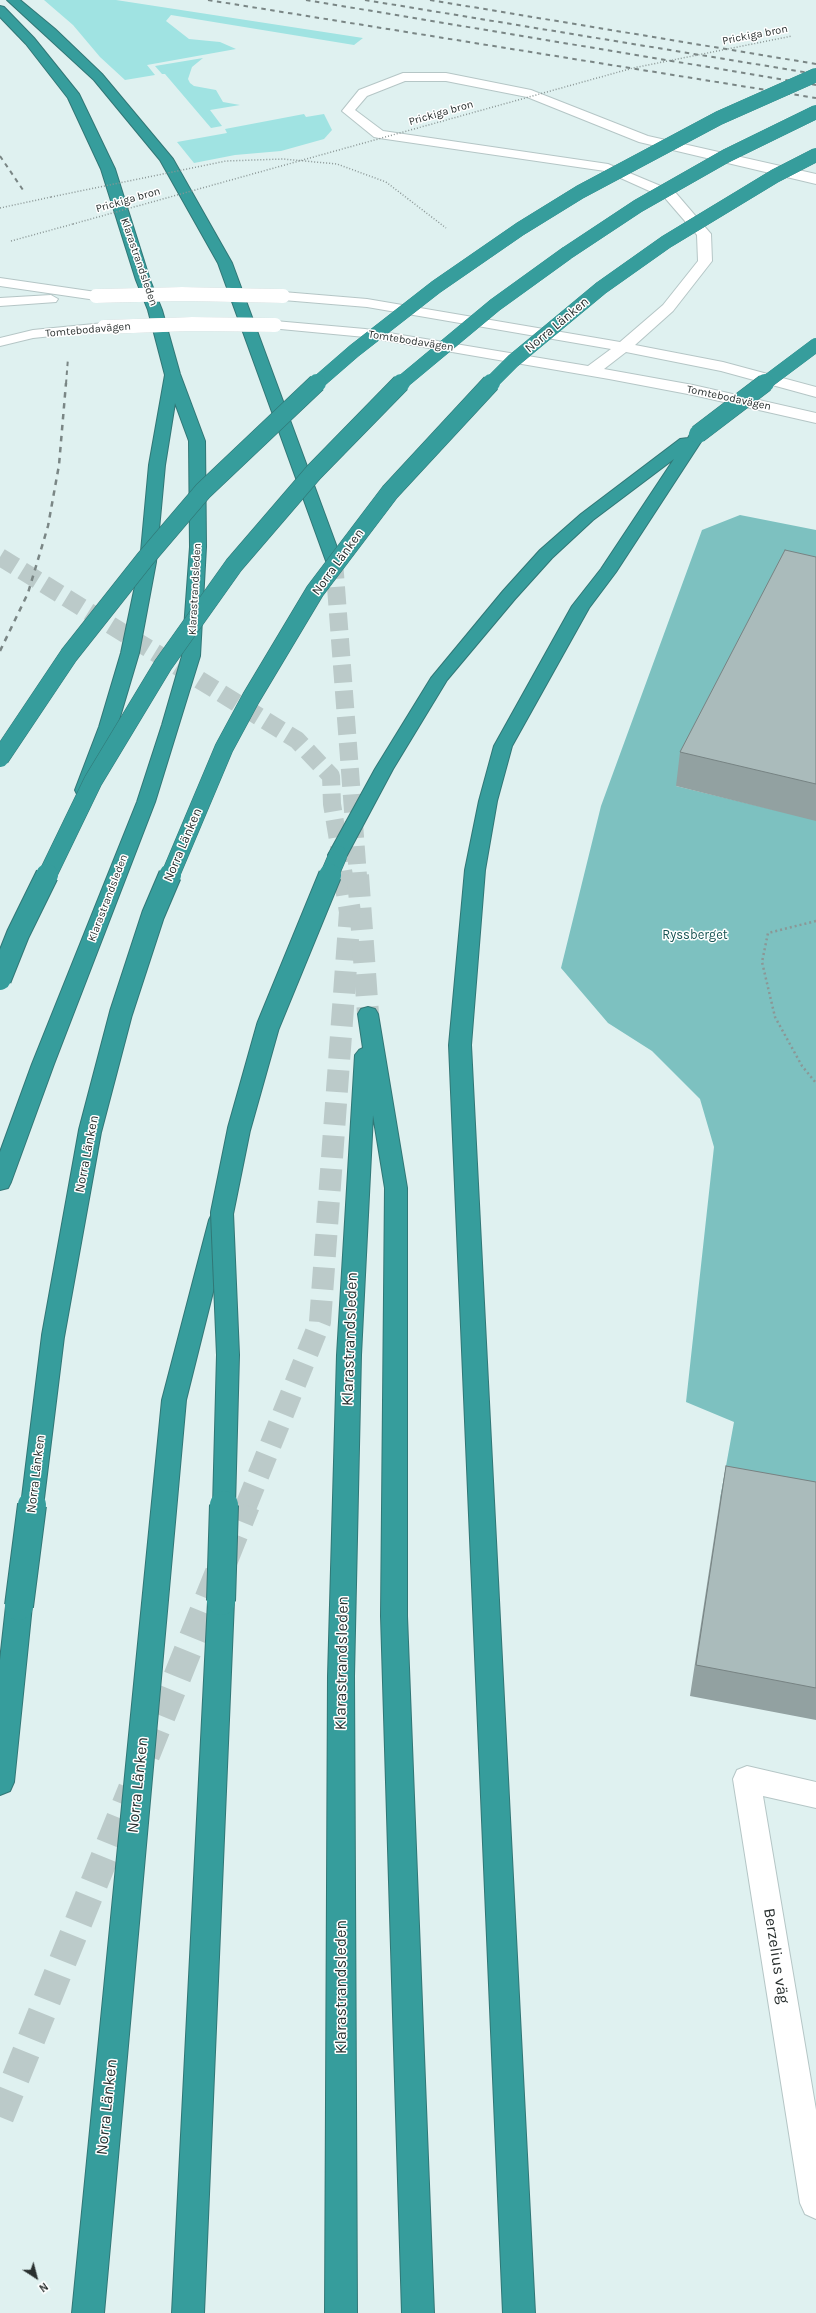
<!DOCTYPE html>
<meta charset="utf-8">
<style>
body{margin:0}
#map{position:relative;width:816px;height:2313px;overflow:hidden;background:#dff1f0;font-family:Karla,sans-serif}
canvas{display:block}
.north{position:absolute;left:16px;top:2257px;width:40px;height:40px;-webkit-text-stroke:3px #fff;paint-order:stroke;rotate:144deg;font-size:11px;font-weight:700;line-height:16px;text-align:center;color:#29302f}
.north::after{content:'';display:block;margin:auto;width:14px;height:18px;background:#29302f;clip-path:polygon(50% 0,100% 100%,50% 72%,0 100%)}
</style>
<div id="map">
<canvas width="816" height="2313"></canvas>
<div class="north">N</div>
</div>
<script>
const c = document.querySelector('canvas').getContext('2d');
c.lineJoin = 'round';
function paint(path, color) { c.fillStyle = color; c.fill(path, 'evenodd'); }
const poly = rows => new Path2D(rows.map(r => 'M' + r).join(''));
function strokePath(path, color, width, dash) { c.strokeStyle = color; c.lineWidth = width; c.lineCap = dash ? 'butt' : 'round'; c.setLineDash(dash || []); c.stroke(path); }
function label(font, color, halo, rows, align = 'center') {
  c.font = font + ' Karla,sans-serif'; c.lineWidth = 3; c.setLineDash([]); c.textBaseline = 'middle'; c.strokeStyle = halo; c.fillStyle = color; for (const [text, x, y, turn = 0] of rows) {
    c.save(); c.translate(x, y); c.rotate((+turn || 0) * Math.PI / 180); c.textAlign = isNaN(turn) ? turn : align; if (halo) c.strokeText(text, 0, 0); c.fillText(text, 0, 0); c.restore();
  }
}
const green = poly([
 [44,0,116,0,363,38,354,45,171,15,166,21,189,39,220,42,236,49,147,65,155,75,125,80,100,57,73,25],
 [203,58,192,67,188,79,190,83,194,86,216,90,223,102,240,105,210,110,222,126,211,128,165,74,162,74,155,66],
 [304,114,306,117,324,114,332,130,324,139,281,151,235,155,194,163,177,142,227,133,225,129]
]);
const forest = poly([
 [740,515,816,530,816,592,676,786,816,820,816,1516,720,1499,734,1422,686,1402,714,1147,700,1099,652,1051,608,1023,561,968,601,806,702,530]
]);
const minorTunnelFar2 = poly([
 [0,557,297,740,331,776,332,804,344,876]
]);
const minorTunnelFar1 = poly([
 [246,1506,320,1322,350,912,344,875]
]);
const minorTunnel = poly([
 [146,1755,246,1505],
 [0,2117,132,1789]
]);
const highwayTunnelFar1 = poly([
 [334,561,358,876]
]);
const highwayTunnel = poly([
 [358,875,368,1014]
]);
const pathFar1 = poly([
 [386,182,446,228],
 [0,208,51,197],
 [11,241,73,224]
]);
const path = poly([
 [816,921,768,933,762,962,775,1017,802,1066,816,1083]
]);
const minor = poly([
 [403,73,446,73,531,90,648,136,816,174,816,184,639,142,527,97,446,81,405,81,367,96,355,110,383,131,608,164,675,192,711,234,712,261,673,311,635,345,723,362,816,387,816,397,721,371,626,352,604,369,693,385,816,413,816,423,693,395,609,379,365,337,270,328,268,325,275,321,365,329,588,366,611,349,367,307,283,300,276,296,283,292,367,299,620,342,663,305,698,261,697,235,665,198,605,171,379,138,374,137,342,111,359,90,403,73],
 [0,278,96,292,103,296,96,300,0,286,0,278],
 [51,295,58,299,56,302,0,306,0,298,51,295],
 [104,323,111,327,109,330,33,338,0,346,0,338,33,330,104,323],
 [747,1766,816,1782,816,1808,763,1796,816,2110,816,2219,805,2214,800,2203,733,1779,737,1770,747,1766]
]);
const highway = poly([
 [7,0,20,0,55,29,102,74,173,159,232,263,342,561,340,565,334,566,328,565,326,561,218,263,160,160,94,80,7,0],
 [0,6,4,7,34,38,79,94,115,169,150,280,162,310,180,374,205,441,206,547,200,656,155,802,54,1064,11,1182,8,1188,0,1190,0,1152,32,1064,137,802,162,725,182,656,190,547,189,441,175,403,165,465,156,562,139,653,117,727,93,790,91,794,84,796,77,794,75,790,99,727,121,653,140,562,149,465,165,375,148,310,136,280,101,169,68,98,26,44,0,17,0,6],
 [698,429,704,431,706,434,616,572,589,608,512,746,497,801,485,870,471,1045,535,2313,503,2313,449,1045,465,870,479,801,494,746,572,606,601,569,674,459,593,520,552,558,515,599,447,680,393,769,345,859,338,861,331,859,328,855,375,769,431,678,503,591,540,550,581,514,680,439,688,438,692,431,698,429],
 [368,1007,375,1009,378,1014,407,1188,407,1616,434,2313,402,2313,381,1616,385,1188,373,1115,361,1355,354,1676,357,2313,325,2313,328,1676,337,1355,355,1055,359,1050,363,1048,358,1014,361,1009,368,1007],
 [220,1211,228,1214,231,1220,186,1400,104,2313,72,2313,162,1400,209,1220,212,1214,220,1211],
 [221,1590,230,1593,234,1601,204,2313,172,2313,208,1601,212,1593,221,1590],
 [19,1595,28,1598,32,1606,14,1782,10,1791,0,1795,0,1660,6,1606,10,1598,19,1595]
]);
const railFar1 = poly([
 [208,0,816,98],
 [306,0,816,85],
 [365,0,816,74],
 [430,0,816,64],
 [0,156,23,190],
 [66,384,68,358]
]);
const rail = poly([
 [0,651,28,593,48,526,59,465,66,383]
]);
const pathBridge = poly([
 [51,197,226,161,283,159,337,164,386,182],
 [73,224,633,68,792,36]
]);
const minorBridge = poly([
 [96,296,182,294,283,296],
 [104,327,192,324,275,325]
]);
const highwayBridgeFar3 = poly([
 [316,384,354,351,436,287,520,229,580,192,719,118,816,75],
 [400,384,495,305,567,253,638,206,726,156,816,112],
 [490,384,513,361,601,288,666,242,775,176,816,155],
 [764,384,816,345]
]);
const highwayBridgeFar2 = poly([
 [698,434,765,383],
 [0,758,69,655,145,559,203,491,317,383],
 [47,876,93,781,163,665,234,565,314,472,401,383],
 [170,876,224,748,251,698,315,591,390,492,491,383],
 [329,876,338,855]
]);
const highwayBridgeFar1 = poly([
 [0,979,18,934,47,875],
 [32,1506,53,1336,90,1131,121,1013,153,915,170,875],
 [224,1506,228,1355,222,1213,239,1129,268,1026,330,875]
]);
const highwayBridge = poly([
 [221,1601,224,1505],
 [19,1606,32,1505]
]);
const wall = poly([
 [816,557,816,821,676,786,680,752],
 [726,1466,816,1482,816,1720,690,1696,720,1499]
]);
const building = poly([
 [785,550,816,557,816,784,680,752,785,550],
 [726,1466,816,1482,816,1688,696,1665,726,1466]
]);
const farStreetnames = [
 ["Prickiga bron",755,35,-11],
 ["Prickiga bron",441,113,-16],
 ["Prickiga bron",128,200,-16],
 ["Klarastrandsleden",139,262,71],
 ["Tomtebodavägen",88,330,-5],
 ["Tomtebodavägen",411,341,9],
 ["Tomtebodavägen",729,398,12],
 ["Klarastrandsleden",195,589,-87],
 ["Klarastrandsleden",108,898,-69]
];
const streetNames = [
 ["Norra Länken",557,325,-40],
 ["Norra Länken",338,562,-54],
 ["Norra Länken",183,845,-67],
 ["Norra Länken",87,1154,-79],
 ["Norra Länken",36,1474,-83]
];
const parkNames = [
 ["Ryssberget",695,935]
];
const nearStreetnames = [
 ["Klarastrandsleden",350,1339,-88],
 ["Klarastrandsleden",342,1663,-89],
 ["Norra Länken",138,1785,-84],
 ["Berzelius väg",776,1956,81],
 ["Klarastrandsleden",341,1987,-90],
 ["Norra Länken",107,2107,-84]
];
paint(green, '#a0e3e2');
paint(forest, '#7dc1c0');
strokePath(minorTunnelFar2, '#bbcac9', 18, [18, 8]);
strokePath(minorTunnelFar1, '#bbcac9', 22, [22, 11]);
strokePath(minorTunnel, '#bbcac9', 28, [28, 14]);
strokePath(highwayTunnelFar1, '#bbcac9', 18, [18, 8]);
strokePath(highwayTunnel, '#bbcac9', 22, [22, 11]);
strokePath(minor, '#b5c6c6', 2);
strokePath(highway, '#317776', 2);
strokePath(pathFar1, '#8b9796', 1.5, [1, 2]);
strokePath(path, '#8b9796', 2.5, [2, 3]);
paint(minor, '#fff');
paint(highway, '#369d9c');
strokePath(railFar1, '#7a8685', 2, [4.5, 4.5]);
strokePath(rail, '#7a8685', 2.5, [5.5, 5.5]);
strokePath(minorBridge, '#b5c6c6', 14, []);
strokePath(highwayBridgeFar3, '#317776', 14, []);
strokePath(highwayBridgeFar2, '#317776', 19, []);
strokePath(highwayBridgeFar1, '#317776', 24, []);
strokePath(highwayBridge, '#317776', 30, []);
strokePath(pathBridge, '#8b9796', 1.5, [1, 2]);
strokePath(minorBridge, '#fff', 14);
strokePath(highwayBridgeFar3, '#369d9c', 14);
strokePath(highwayBridgeFar2, '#369d9c', 18);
strokePath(highwayBridgeFar1, '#369d9c', 22);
strokePath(highwayBridge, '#369d9c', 28);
paint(wall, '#92a1a1');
paint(building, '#abb');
strokePath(building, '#778383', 1);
label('11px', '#29302f', '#fff', farStreetnames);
label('13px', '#29302f', '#fff', streetNames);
label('13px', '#185353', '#fff', parkNames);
label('16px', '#29302f', '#fff', nearStreetnames);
</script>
